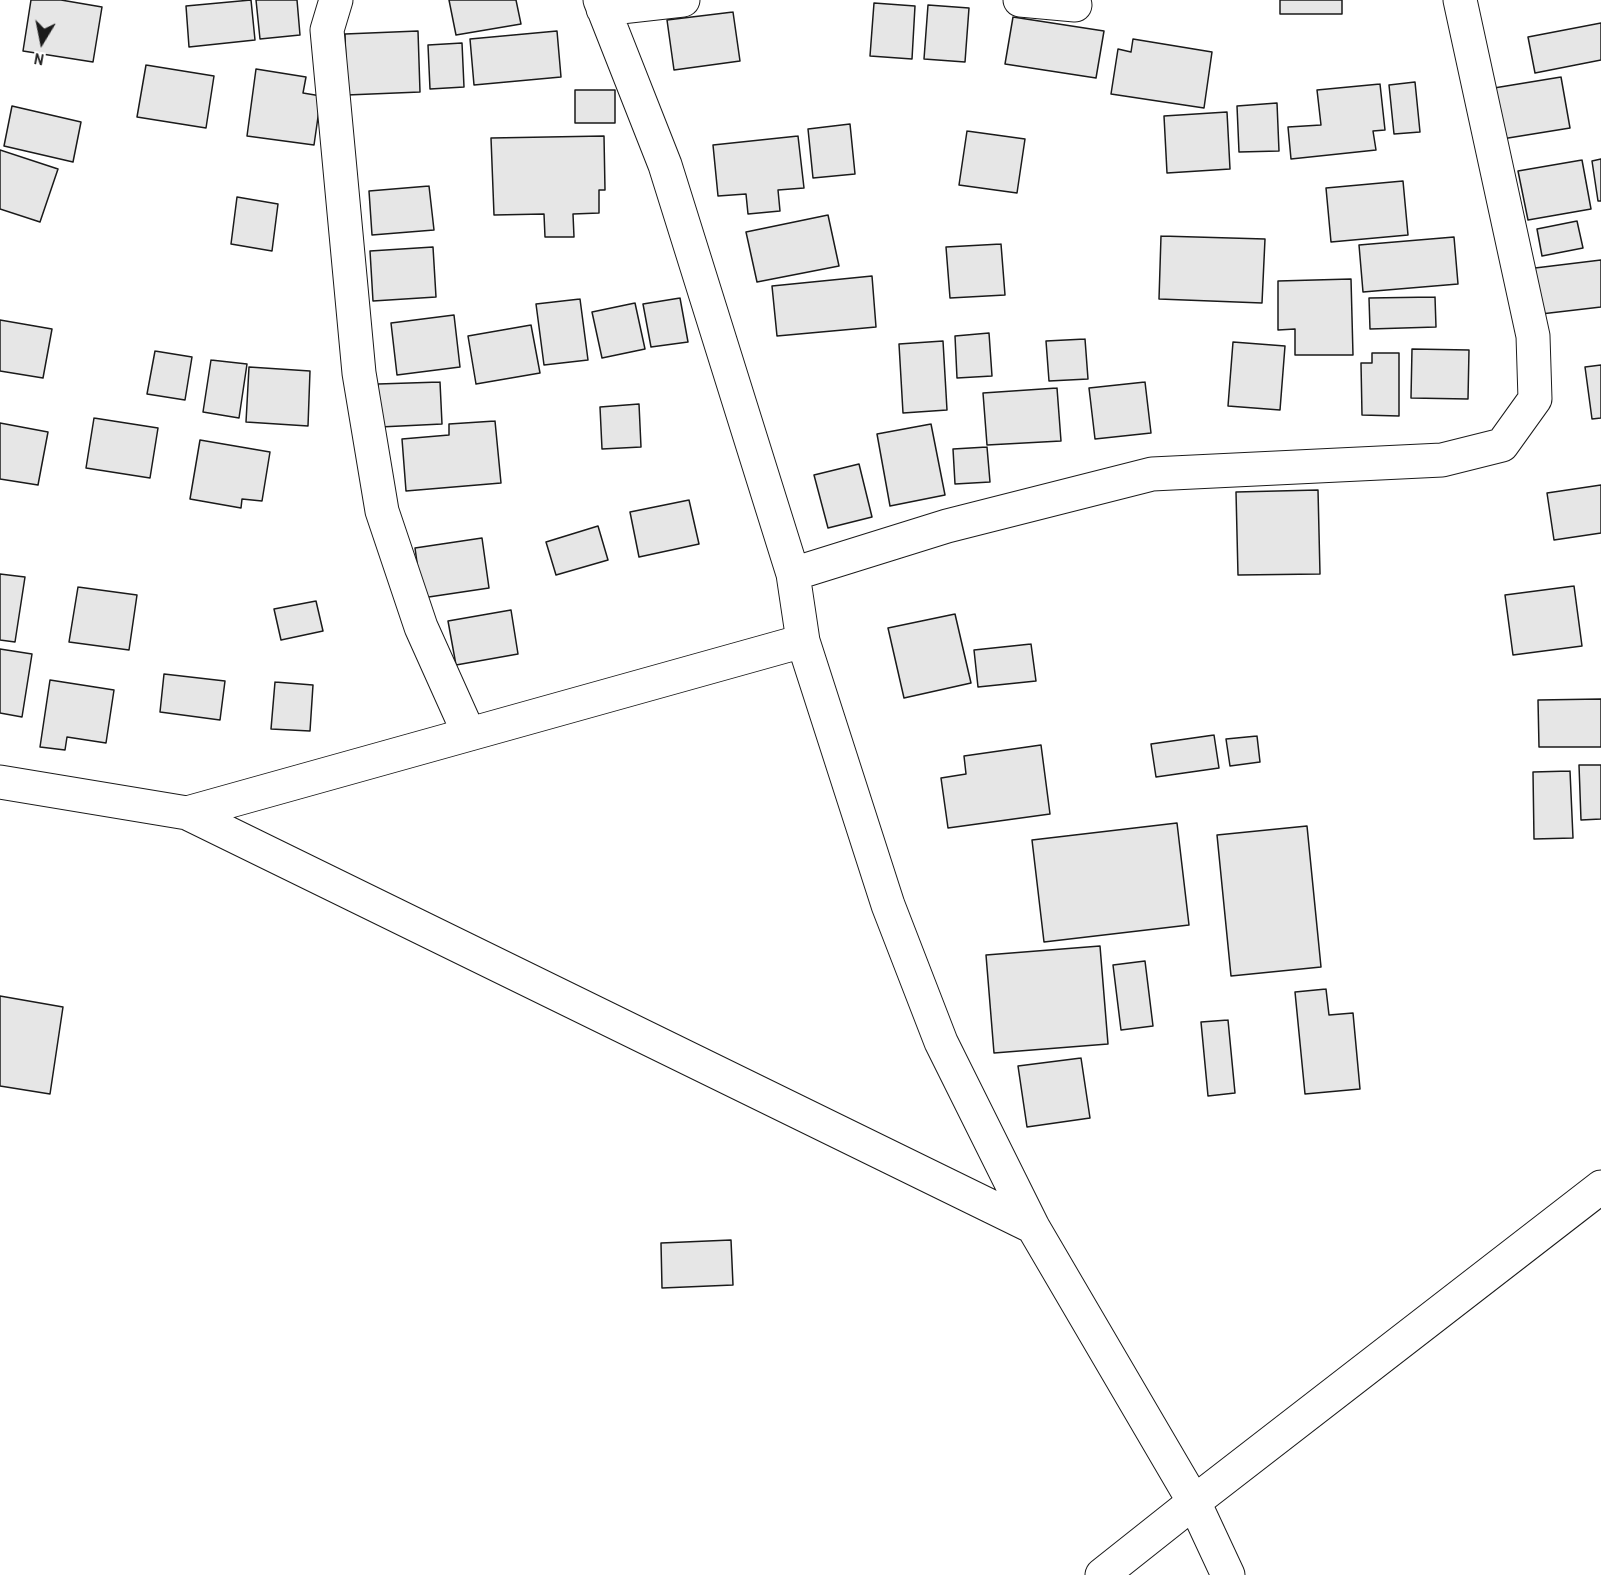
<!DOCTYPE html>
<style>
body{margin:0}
#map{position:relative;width:1601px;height:1575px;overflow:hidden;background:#fff;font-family:"Archivo Narrow",sans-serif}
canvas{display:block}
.north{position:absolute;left:12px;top:12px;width:60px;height:60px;-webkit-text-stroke:4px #fff;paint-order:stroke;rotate:190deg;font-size:16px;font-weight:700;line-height:24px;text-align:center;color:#1a1a1a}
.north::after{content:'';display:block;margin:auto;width:21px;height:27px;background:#1a1a1a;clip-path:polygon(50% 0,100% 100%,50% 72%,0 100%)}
</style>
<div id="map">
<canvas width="1601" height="1575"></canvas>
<div class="north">N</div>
</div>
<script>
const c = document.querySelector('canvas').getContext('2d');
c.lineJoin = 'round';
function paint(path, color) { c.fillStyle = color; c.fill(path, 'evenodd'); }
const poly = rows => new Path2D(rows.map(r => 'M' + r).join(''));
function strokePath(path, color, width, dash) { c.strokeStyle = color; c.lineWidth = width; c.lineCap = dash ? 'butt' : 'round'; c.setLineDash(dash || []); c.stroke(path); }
const building = poly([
 [31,0,61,0,102,7,93,62,23,51,31,0],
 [251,0,255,40,189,47,186,6,251,0],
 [256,0,297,0,300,35,260,39,256,0],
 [449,0,516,0,521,24,456,35,449,0],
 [1280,0,1342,0,1342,14,1280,14,1280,0],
 [874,3,915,6,912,59,870,56,874,3],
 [928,5,969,8,965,62,924,59,928,5],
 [733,12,740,61,674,70,667,20,733,12],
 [1013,17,1104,31,1096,78,1005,64,1013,17],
 [1601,23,1601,60,1535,73,1528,37,1601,23],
 [418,31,420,92,347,95,345,34,418,31],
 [557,31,561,77,474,85,470,39,557,31],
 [1133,39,1212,52,1204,108,1111,94,1118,49,1131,52,1133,39],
 [462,43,464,87,430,89,428,45,462,43],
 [146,65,214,76,206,128,137,117,146,65],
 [256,69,306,77,303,93,321,96,314,145,247,136,256,69],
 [1561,77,1570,128,1502,139,1494,88,1561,77],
 [1415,82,1420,132,1394,134,1389,85,1415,82],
 [1380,84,1385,130,1373,131,1376,150,1291,159,1288,127,1321,125,1317,90,1380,84],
 [575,90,615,90,615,123,575,123,575,90],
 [1277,103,1279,151,1239,152,1237,106,1277,103],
 [12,106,81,122,73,162,4,146,12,106],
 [1227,112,1230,169,1167,173,1164,116,1227,112],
 [850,124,855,174,813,178,808,129,850,124],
 [967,131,1025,139,1017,193,959,185,967,131],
 [604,136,605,190,599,190,599,213,573,214,574,237,545,237,544,214,494,215,491,138,604,136],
 [798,136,804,188,778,190,780,211,748,214,746,194,718,196,713,145,798,136],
 [0,150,58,169,40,222,0,209,0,150],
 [1601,159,1601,201,1598,201,1592,161,1601,159],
 [1582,160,1591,209,1528,220,1518,171,1582,160],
 [1403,181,1408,235,1331,242,1326,188,1403,181],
 [429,186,434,230,372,235,369,191,429,186],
 [237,197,278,204,272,251,231,244,237,197],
 [828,215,839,266,757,282,746,232,828,215],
 [1577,221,1583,248,1542,256,1537,229,1577,221],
 [1161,236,1265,239,1262,303,1159,299,1161,236],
 [1454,237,1458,284,1363,292,1359,245,1454,237],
 [1001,244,1005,295,950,298,946,247,1001,244],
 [433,247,436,297,373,301,370,251,433,247],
 [1601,260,1601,307,1541,314,1535,268,1601,260],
 [872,276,876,327,777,336,772,286,872,276],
 [1351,279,1353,355,1295,355,1295,329,1278,330,1278,281,1351,279],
 [1435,297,1436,327,1370,329,1369,298,1435,297],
 [680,298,688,342,651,347,643,304,680,298],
 [580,299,588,360,544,365,536,304,580,299],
 [635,303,645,349,602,358,592,312,635,303],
 [454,315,460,367,397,375,391,323,454,315],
 [0,320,52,329,43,378,0,371,0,320],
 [531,325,540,373,476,384,468,336,531,325],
 [989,333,992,376,957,378,955,336,989,333],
 [1085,339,1088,379,1049,381,1046,341,1085,339],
 [943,341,947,410,903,413,899,344,943,341],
 [1233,342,1285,346,1280,410,1228,406,1233,342],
 [1412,349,1469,350,1468,399,1411,398,1412,349],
 [155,351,192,357,185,400,147,394,155,351],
 [1372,353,1399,353,1399,416,1362,415,1361,363,1372,363,1372,353],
 [211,360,247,364,239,418,203,412,211,360],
 [1601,365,1601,418,1592,419,1585,367,1601,365],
 [249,367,310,371,308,426,246,422,249,367],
 [440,382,442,424,380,427,378,384,440,382],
 [1145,382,1151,433,1095,439,1089,388,1145,382],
 [1057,388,1061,441,987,445,983,393,1057,388],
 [639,404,641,447,602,449,600,407,639,404],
 [94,418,158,428,150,478,86,468,94,418],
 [495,421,501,483,406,491,402,439,449,435,449,424,495,421],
 [0,423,48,432,38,485,0,479,0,423],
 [931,424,945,495,890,506,877,434,931,424],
 [200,440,270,452,262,501,242,499,241,508,190,499,200,440],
 [987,447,990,482,955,484,953,449,987,447],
 [859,464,872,517,828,528,814,475,859,464],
 [1601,485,1601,533,1554,540,1547,493,1601,485],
 [1318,490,1320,574,1238,575,1236,492,1318,490],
 [689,500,699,544,639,557,630,512,689,500],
 [598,526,608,560,556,575,546,542,598,526],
 [482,538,489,588,422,598,415,548,482,538],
 [0,574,25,577,15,642,0,640,0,574],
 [1574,586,1582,646,1513,655,1505,595,1574,586],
 [78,587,137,595,129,650,69,642,78,587],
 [316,601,323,631,281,640,274,609,316,601],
 [511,610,518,654,456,665,448,621,511,610],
 [955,614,971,683,904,698,888,628,955,614],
 [1031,644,1036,681,978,687,974,650,1031,644],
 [0,649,32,654,22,717,0,713,0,649],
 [164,674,225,681,220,720,160,712,164,674],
 [50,680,114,690,106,743,67,737,65,750,40,747,50,680],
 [275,682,313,685,310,731,271,729,275,682],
 [1601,699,1601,747,1539,747,1538,700,1601,699],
 [1214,735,1219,768,1156,777,1151,744,1214,735],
 [1257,736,1260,762,1230,766,1226,739,1257,736],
 [1041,745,1050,814,948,828,941,778,966,774,964,756,1041,745],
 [1579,765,1601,765,1601,819,1581,820,1579,765],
 [1570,771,1573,838,1534,839,1533,772,1570,771],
 [1177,823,1189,925,1044,942,1032,840,1177,823],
 [1307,826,1321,967,1231,976,1217,835,1307,826],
 [1100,946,1108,1044,994,1053,986,955,1100,946],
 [1145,961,1153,1026,1121,1030,1113,965,1145,961],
 [1326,989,1329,1015,1353,1013,1360,1089,1305,1094,1295,992,1326,989],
 [0,996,63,1007,50,1094,0,1086,0,996],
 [1228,1020,1235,1093,1208,1096,1201,1022,1228,1020],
 [1081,1058,1090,1118,1027,1127,1018,1066,1081,1058],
 [731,1240,733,1285,662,1288,661,1243,731,1240]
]);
const street = poly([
 [336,0,327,30,359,373,382,511,421,627,469,734],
 [600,0,665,165,793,574,803,641,888,905,941,1042,1033,1227,1194,1502,1102,1575],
 [1020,0,1075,5],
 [603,9,683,0],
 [793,574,947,526,1152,474,1442,460,1502,445,1535,399,1533,336,1460,0],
 [0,782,187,813,803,641],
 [187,813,1033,1227],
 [1228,1575,1194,1502,1601,1187]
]);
paint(building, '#e6e6e6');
strokePath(building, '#1a1a1a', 1.5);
strokePath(street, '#1a1a1a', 35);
strokePath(street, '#fff', 33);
</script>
